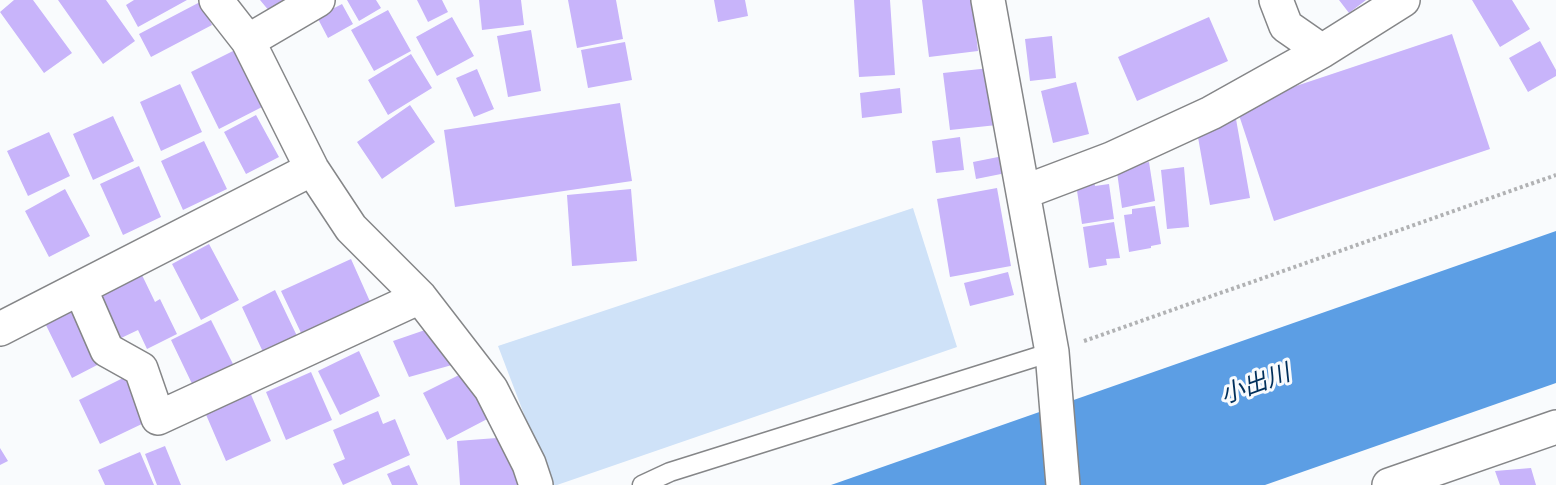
<!DOCTYPE html>
<meta charset="utf-8">
<style>
body{margin:0}
canvas{display:block;background:#f9fbfd}
</style>
<canvas width="1556" height="485"></canvas>
<script>
const c = document.querySelector('canvas').getContext('2d');
c.lineJoin = 'round';
function paint(path, color) { c.fillStyle = color; c.fill(path, 'evenodd'); }
const poly = rows => new Path2D(rows.map(r => 'M' + r).join(''));
function strokePath(path, color, width, dash) { c.strokeStyle = color; c.lineWidth = width; c.lineCap = dash ? 'butt' : 'round'; c.setLineDash(dash || []); c.stroke(path); }
function label(font, color, halo, rows, align = 'center') {
  c.font = font + ' Commissioner,"Noto Sans JP",sans-serif'; c.lineWidth = 6; c.setLineDash([]); c.textBaseline = 'middle'; c.strokeStyle = halo; c.fillStyle = color; for (const [text, x, y, turn = 0] of rows) {
    c.save(); c.translate(x, y); c.rotate((+turn || 0) * Math.PI / 180); c.textAlign = isNaN(turn) ? turn : align; if (halo) c.strokeText(text, 0, 0); c.fillText(text, 0, 0); c.restore();
  }
}
const green = poly([
 [913,208,957,347,557,485,551,485,498,346]
]);
const water = poly([
 [1556,231,1556,383,1265,485,831,485]
]);
const building = poly([
 [14,0,33,0,72,53,44,73,0,12],
 [58,0,106,0,135,41,103,64],
 [134,0,187,0,138,27,126,5],
 [260,0,285,0,270,12],
 [347,0,376,0,381,8,359,21],
 [417,0,442,0,448,12,428,22],
 [479,0,521,0,524,25,482,30],
 [568,0,616,0,623,39,577,48],
 [714,0,745,0,748,16,718,22],
 [854,0,890,0,895,75,859,77],
 [922,0,972,0,978,51,929,57],
 [1339,0,1366,0,1349,13],
 [1472,0,1512,0,1530,29,1500,47],
 [200,2,212,25,151,57,139,34],
 [342,4,353,24,328,38,317,17],
 [388,10,411,51,374,71,351,30],
 [452,17,474,56,437,76,416,37],
 [1209,17,1228,61,1137,101,1118,57],
 [531,30,541,91,508,97,497,36],
 [1452,34,1490,149,1274,221,1236,106],
 [1052,36,1056,78,1030,81,1025,39],
 [1540,41,1556,70,1556,76,1528,92,1509,58],
 [625,42,632,80,588,88,581,50],
 [235,50,262,107,219,129,191,72],
 [411,54,432,88,388,115,368,80],
 [990,68,997,125,950,130,943,73],
 [477,69,494,109,474,117,456,78],
 [1076,82,1089,134,1053,143,1041,91],
 [180,84,202,132,161,151,140,102],
 [900,88,902,113,862,118,860,93],
 [620,103,632,181,455,207,444,130],
 [410,105,435,142,382,179,357,142],
 [256,115,279,157,246,174,224,132],
 [113,116,134,161,93,180,73,134],
 [1236,119,1250,198,1210,205,1196,126],
 [49,132,70,176,28,196,7,151],
 [960,137,964,170,936,173,932,141],
 [204,141,227,189,183,210,161,161],
 [1008,155,1011,172,976,179,973,162],
 [1149,162,1155,201,1122,208,1117,172,1126,166],
 [139,166,161,217,123,235,100,184],
 [1184,167,1189,227,1167,229,1161,170],
 [1094,181,1095,186,1109,184,1114,219,1082,224,1076,184],
 [997,188,1011,266,950,277,937,199],
 [65,189,90,236,49,257,25,211],
 [631,189,637,261,572,266,567,195],
 [1155,206,1161,244,1151,246,1151,248,1129,252,1124,215,1132,214,1132,209],
 [1114,222,1120,258,1106,259,1107,265,1089,268,1083,227],
 [209,244,239,300,201,320,172,264],
 [351,259,372,306,303,337,281,291],
 [1008,272,1014,295,970,306,964,283],
 [141,273,155,302,160,299,177,334,147,349,138,330,119,339,97,296],
 [275,290,297,336,263,352,242,307],
 [74,303,103,362,72,378,43,319],
 [211,320,236,370,195,390,171,340],
 [425,330,452,365,409,377,393,341],
 [359,351,380,396,340,415,318,371],
 [469,370,493,416,447,440,423,393],
 [311,372,332,420,286,440,266,392],
 [125,377,146,422,100,444,79,400],
 [249,390,271,441,226,461,204,410],
 [378,411,383,424,395,419,410,455,343,485,333,464,345,459,333,430],
 [510,437,522,485,460,485,457,441],
 [165,446,181,485,157,485,145,454],
 [0,448,8,461,0,465],
 [140,452,154,485,105,485,98,470],
 [409,465,418,485,392,485,387,474],
 [1531,468,1536,485,1500,485,1495,471]
]);
const path = poly([
 [1084,341,1556,175]
]);
const service = poly([
 [642,485,670,472,1052,352]
]);
const minor = poly([
 [216,0,248,41,318,0],
 [988,0,1052,352,1063,485],
 [1276,0,1286,26,1322,51],
 [248,41,312,169,351,228,420,297,491,389,529,464,536,485],
 [1024,192,1111,159,1211,113,1322,51,1403,0],
 [80,288,107,350,141,369,158,418,420,297],
 [0,329,312,169],
 [1389,485,1556,427]
]);
const waterNames = [
 ["小出川",1255,384,-20]
];
paint(green, '#cfe2f8');
paint(water, '#5c9ee4');
paint(building, '#c8b4fa');
strokePath(service, '#858688', 21);
strokePath(minor, '#858688', 36);
strokePath(path, '#b1b2b4', 4, [3, 3]);
strokePath(service, '#fff', 18);
strokePath(minor, '#fff', 33);
label('italic 24px', '#002f5b', '#f9fbfd', waterNames);
</script>
